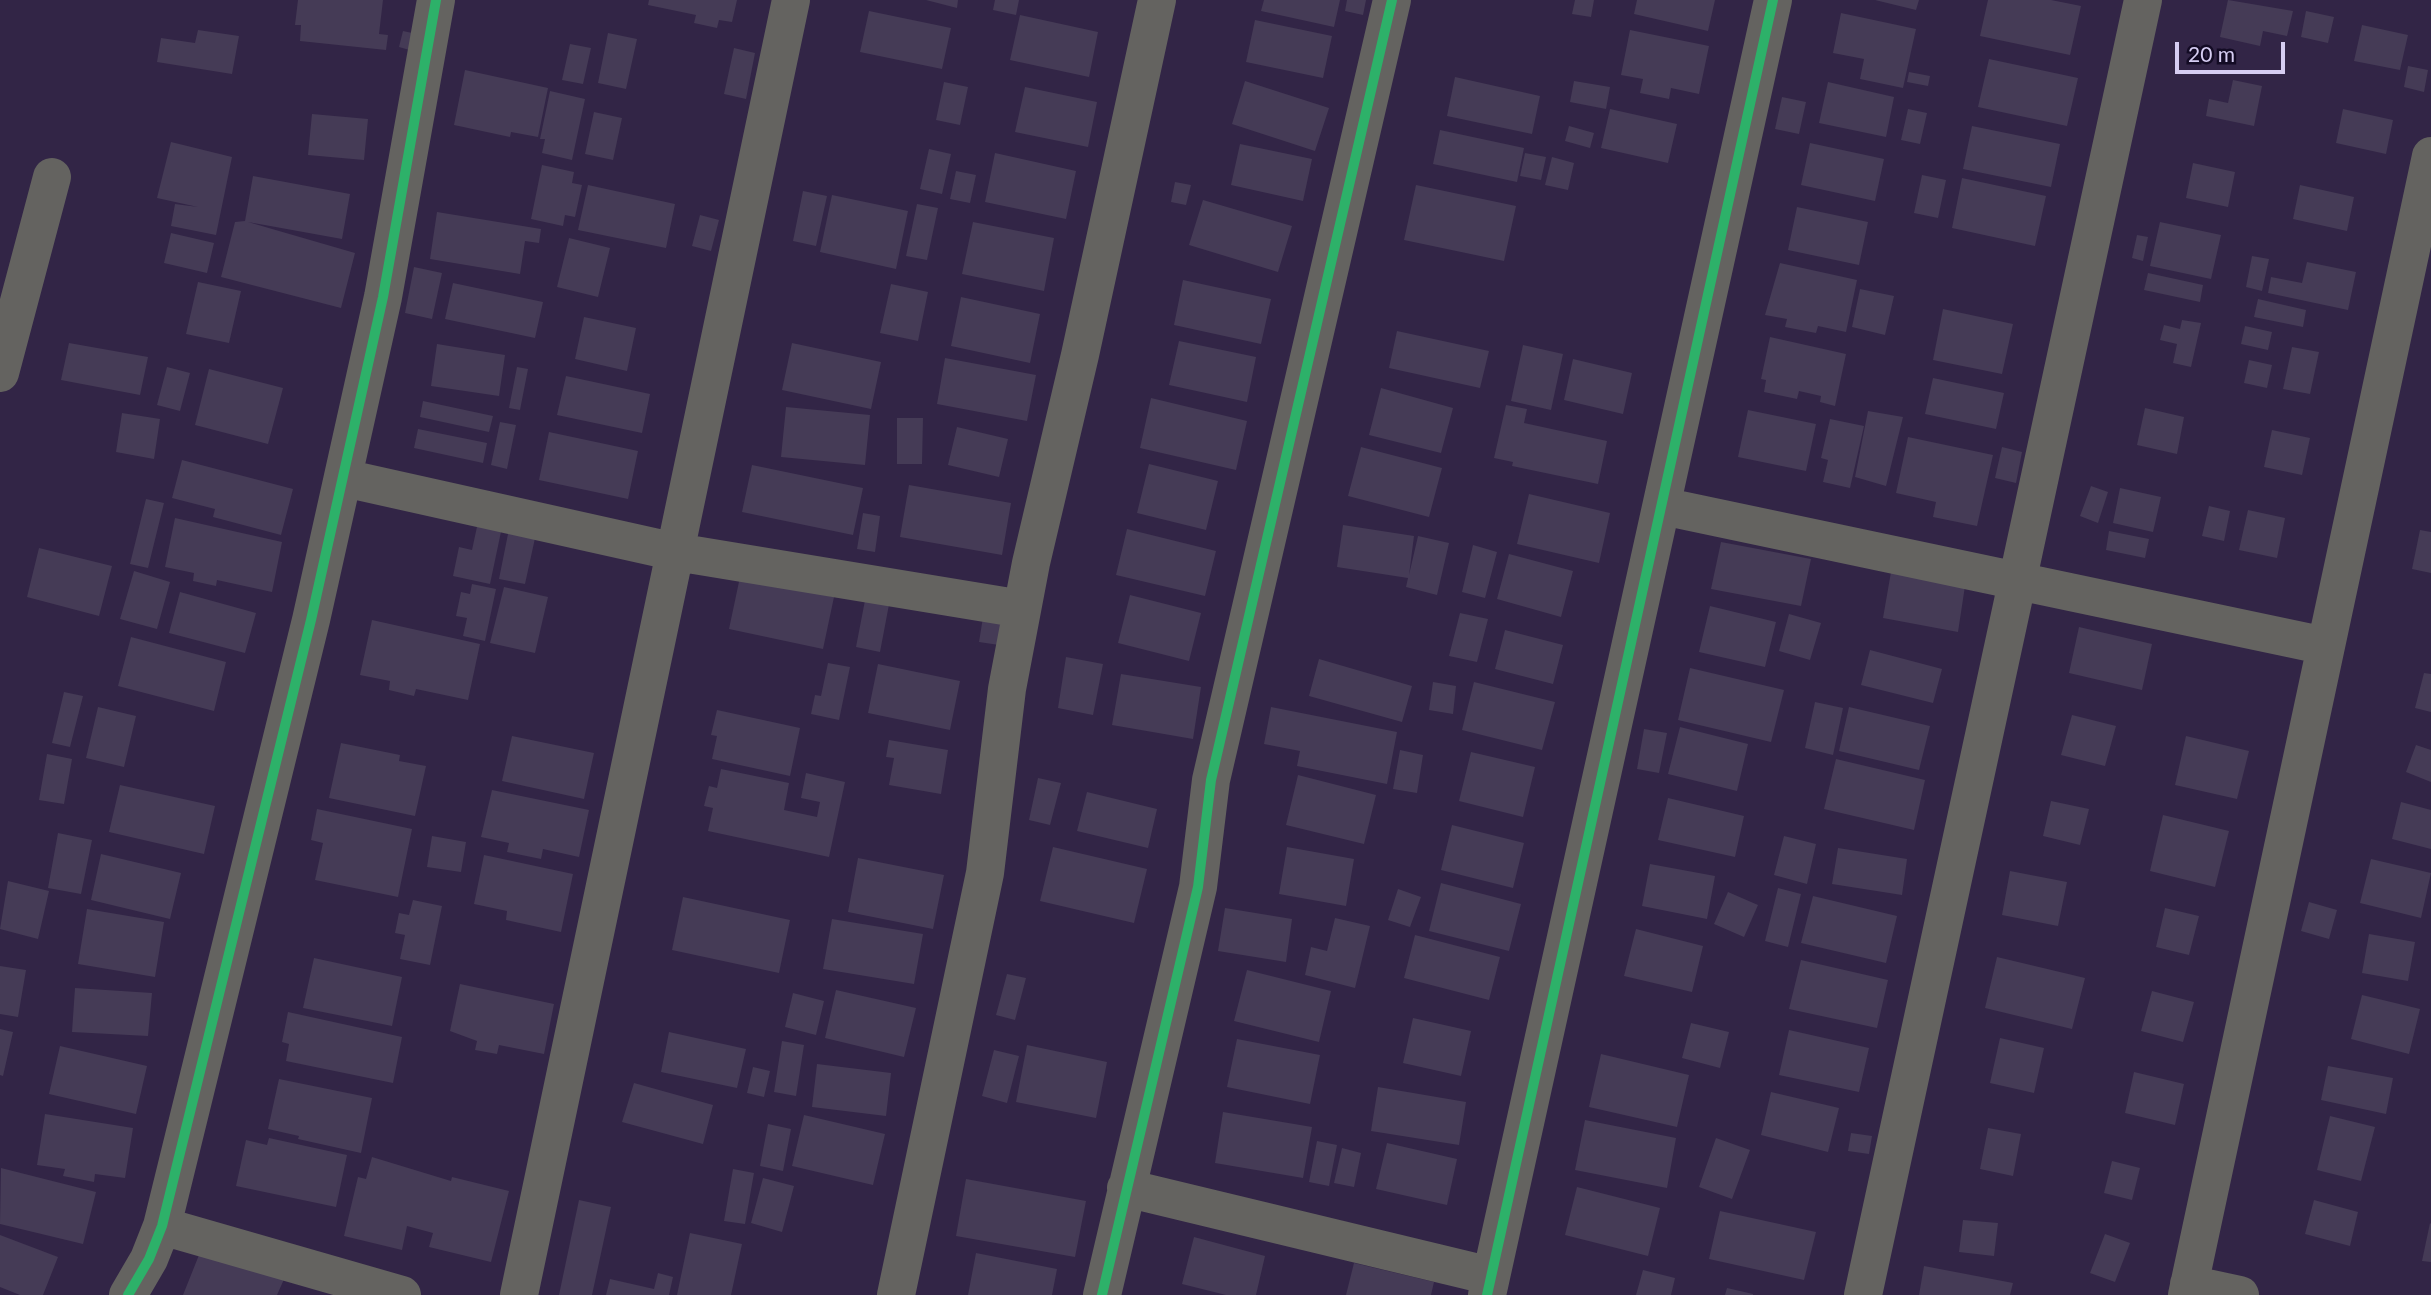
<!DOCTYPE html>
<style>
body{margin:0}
#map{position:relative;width:2431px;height:1295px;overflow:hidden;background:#322546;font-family:Lato,sans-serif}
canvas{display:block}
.scale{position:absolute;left:2175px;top:42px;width:110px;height:32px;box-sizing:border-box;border:4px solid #d6cdf2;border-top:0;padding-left:9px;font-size:21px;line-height:24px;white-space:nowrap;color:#d6cdf2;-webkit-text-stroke:5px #130b24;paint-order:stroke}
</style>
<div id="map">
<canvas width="2431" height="1295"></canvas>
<div class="scale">20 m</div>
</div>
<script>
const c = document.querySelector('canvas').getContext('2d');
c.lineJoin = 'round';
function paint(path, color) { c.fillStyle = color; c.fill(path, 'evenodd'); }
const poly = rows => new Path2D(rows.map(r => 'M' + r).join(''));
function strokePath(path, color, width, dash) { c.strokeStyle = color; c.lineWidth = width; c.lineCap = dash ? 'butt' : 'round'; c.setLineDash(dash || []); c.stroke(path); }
const building = poly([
 [298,0,383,0,379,34,388,35,386,50,300,41,301,25,295,25],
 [649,0,737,0,732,22,719,20,717,28,694,23,696,15,648,5],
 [926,0,958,0,957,8],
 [995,0,1019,0,1016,15,993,10],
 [1264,0,1340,0,1334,27,1261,11],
 [1347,0,1366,0,1363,15,1345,11],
 [1575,0,1594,0,1591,17,1572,14],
 [1637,0,1715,0,1708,31,1634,14],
 [1875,0,1919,0,1916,10],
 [1988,0,2051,0,2081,6,2070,55,1980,36],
 [2228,0,2293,11,2287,36,2263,31,2260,46,2220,37],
 [869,11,951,28,942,69,860,52],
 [2306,11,2334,17,2328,43,2301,37],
 [1841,13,1916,29,1903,88,1860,79,1864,59,1833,53],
 [1020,15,1098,32,1089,77,1010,60],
 [1255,20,1332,36,1323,78,1246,62],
 [2362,25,2408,35,2400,70,2354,61],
 [198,30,239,36,232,74,157,62,161,38,195,43],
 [1630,30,1709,46,1699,94,1671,88,1669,99,1640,93,1643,79,1621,75],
 [403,31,417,34,413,51,399,47],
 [608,33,637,39,626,89,598,83],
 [570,44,591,48,583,84,562,80],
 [734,48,755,53,746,99,724,94],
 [1989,59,2078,78,2067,126,1978,107],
 [2408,66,2428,70,2424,92,2404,87],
 [465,70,548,88,538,137,511,132,510,137,454,125],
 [1909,72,1930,76,1928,86,1907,82],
 [1455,77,1540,96,1532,134,1447,116],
 [2233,80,2262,86,2254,126,2206,116,2209,99,2228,103],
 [1245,81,1329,108,1315,151,1232,124],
 [1574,81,1610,87,1606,109,1570,102],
 [944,82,968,87,960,125,936,120],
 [1828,82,1894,97,1886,137,1819,123],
 [1025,87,1097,102,1088,147,1015,132],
 [550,91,585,99,572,160,542,153,545,139,540,139],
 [1782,97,1806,102,1799,134,1775,129],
 [1610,109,1677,124,1668,163,1601,148],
 [1908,109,1927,113,1920,144,1901,140],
 [2343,109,2393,120,2386,154,2336,143],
 [594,112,622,118,613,160,585,154],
 [312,114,368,119,364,160,308,155],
 [1569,126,1594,133,1590,148,1565,141],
 [1972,126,2060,144,2051,187,1963,169],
 [1440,130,1524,148,1517,182,1433,164],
 [171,142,232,157,216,235,171,226,175,204,198,207,157,198],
 [1810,143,1884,159,1875,201,1801,185],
 [1240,144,1312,159,1303,201,1231,185],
 [929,149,951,154,942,194,920,189],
 [995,153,1076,171,1066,219,985,202],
 [1525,153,1546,157,1541,180,1520,176],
 [1552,157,1574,163,1568,190,1545,185],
 [2193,163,2235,172,2228,207,2186,198],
 [542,165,574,172,572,183,582,185,575,217,565,215,563,226,531,219],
 [956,171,976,175,970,203,950,199],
 [1922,175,1946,180,1938,218,1914,213],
 [253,176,350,194,342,239,248,222,355,253,341,308,221,277,235,222,245,221],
 [1962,178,2046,196,2035,246,1952,228],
 [1175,182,1191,185,1186,205,1171,202],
 [588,185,675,204,666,248,578,230],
 [1416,185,1516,206,1504,261,1404,240],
 [2300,185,2354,197,2347,231,2293,219],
 [803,191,827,196,816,246,793,241],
 [832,195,908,211,896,269,820,252],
 [1203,200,1292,226,1278,272,1189,245],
 [917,204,938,208,927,260,906,256],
 [1797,207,1868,222,1859,265,1788,250],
 [437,212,541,229,539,243,525,241,520,274,430,259],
 [700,215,719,220,711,251,692,246],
 [973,222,1054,238,1044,291,962,274],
 [2160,222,2221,235,2211,279,2150,266],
 [171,233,214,243,207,273,164,263],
 [2137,235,2148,237,2143,261,2132,258],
 [569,238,610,248,598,297,557,287],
 [2252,256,2269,259,2262,291,2246,287],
 [2307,262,2356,272,2348,310,2268,293,2271,277,2302,283],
 [1780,263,1857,280,1846,332,1818,326,1816,333,1785,327,1787,319,1765,315],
 [414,267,442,273,432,319,405,313],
 [2148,273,2203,285,2200,302,2144,290],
 [1183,280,1271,299,1261,344,1174,325],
 [198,282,241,291,229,343,186,334],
 [453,283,543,302,535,338,445,319],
 [891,284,928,292,918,341,880,333],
 [1860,289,1894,296,1885,335,1852,327],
 [961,297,1040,314,1030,363,951,346],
 [2258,299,2306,310,2303,327,2254,317],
 [1943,309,2013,324,2002,374,1933,360],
 [584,317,636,328,627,371,575,359],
 [2182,320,2201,323,2191,367,2173,363,2177,344,2160,340,2164,325,2180,329],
 [2245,326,2272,332,2268,350,2241,344],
 [1397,331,1489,351,1480,388,1389,368],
 [1770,337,1846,354,1835,406,1820,402,1821,396,1799,391,1797,399,1764,392,1766,380,1761,379],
 [1179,341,1256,357,1247,402,1169,385],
 [69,343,148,357,140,395,61,380],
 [792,343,881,362,871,409,782,390],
 [437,344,505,355,499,396,431,386],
 [1523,345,1563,354,1551,410,1511,401],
 [2292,347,2319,352,2310,394,2283,389],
 [945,358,1036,375,1027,421,937,404],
 [1573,359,1632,373,1623,414,1564,400],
 [2249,360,2272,365,2267,388,2244,383],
 [167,367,190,373,180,411,157,405],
 [517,367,528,369,520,410,509,408],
 [209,369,283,388,268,444,195,425],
 [566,376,650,394,642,433,557,415],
 [1933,378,2004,393,1996,429,1925,414],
 [1381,388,1453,408,1441,453,1369,435],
 [1151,398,1247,421,1236,470,1140,448],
 [423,401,493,416,489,432,420,417],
 [1506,405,1527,409,1524,423,1607,441,1598,484,1512,466,1513,462,1494,458],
 [786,407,870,415,865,465,781,457],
 [2145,408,2184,417,2177,454,2137,445],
 [1748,410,1816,424,1806,471,1738,457],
 [1868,411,1903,417,1886,486,1855,477],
 [122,413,160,419,154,459,116,452],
 [897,418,923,418,922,464,897,464],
 [1830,419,1864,426,1850,488,1823,482,1828,460,1821,458],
 [500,422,516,425,507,469,491,465],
 [957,427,1008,439,999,477,948,465],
 [418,429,487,443,483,463,414,448],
 [2272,430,2310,438,2302,475,2264,467],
 [549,432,638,451,628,499,539,480],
 [1908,437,1993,455,1977,526,1933,517,1936,502,1896,493],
 [1361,447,1442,468,1429,517,1348,496],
 [2002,447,2022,452,2016,483,1995,478],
 [182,460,293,489,281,535,213,517,215,509,172,498],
 [1149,464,1218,481,1206,530,1137,513],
 [752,465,863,488,853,535,742,512],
 [909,485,1011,503,1002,555,900,537],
 [2091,486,2108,492,2098,523,2080,516],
 [2120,488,2161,497,2153,532,2113,523],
 [1529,494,1610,513,1599,563,1517,544],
 [146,499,164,503,148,568,130,564],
 [2209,506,2230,511,2224,541,2202,536],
 [2248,510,2285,518,2277,558,2239,550],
 [863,513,880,516,875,552,857,549],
 [175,518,282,542,272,592,217,580,216,586,193,581,194,573,165,567],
 [478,522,502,527,490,584,453,576,459,547,472,550],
 [510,524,537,529,525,584,499,579],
 [1343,525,1414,536,1409,575,1418,536,1449,543,1437,595,1406,587,1408,578,1337,567],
 [1127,529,1216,551,1205,596,1116,575],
 [2420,530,2431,532,2431,573,2412,569],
 [2109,531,2149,539,2145,558,2106,550],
 [1721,542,1811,559,1801,606,1711,589],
 [1473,545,1497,552,1485,598,1462,592],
 [39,548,112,566,99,616,27,597],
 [1509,554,1573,571,1561,617,1497,599],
 [134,571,170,582,157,629,120,619],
 [1891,572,1965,586,1958,632,1883,618],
 [740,577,834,597,823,649,729,629],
 [472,584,496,589,485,641,463,636,467,618,456,616,461,592,470,594],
 [504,587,548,597,535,653,490,643],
 [867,590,891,594,880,652,856,647],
 [180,592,256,613,245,653,169,633],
 [1130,595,1201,613,1189,661,1118,643],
 [1710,606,1776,622,1765,667,1699,652],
 [984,611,1004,614,999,645,979,642],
 [1460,613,1488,619,1477,662,1449,656],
 [1789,614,1821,623,1810,660,1779,651],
 [372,620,480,644,468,700,416,689,414,696,389,690,390,681,360,675],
 [2079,627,2152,644,2142,690,2069,673],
 [1505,630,1563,645,1553,684,1495,669],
 [131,637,226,662,214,711,118,686],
 [1870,650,1942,669,1933,703,1861,685],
 [1066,657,1103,664,1093,715,1058,708],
 [1319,659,1412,686,1402,722,1309,696],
 [828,663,850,667,839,720,811,714,815,695,821,696],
 [878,664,960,681,950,730,868,713],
 [1690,668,1784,690,1771,742,1678,720],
 [2424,673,2431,674,2431,712,2415,708],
 [1121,674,1201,687,1193,739,1112,725],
 [1433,682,1456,686,1453,714,1429,710],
 [1474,682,1555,702,1542,750,1462,730],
 [64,692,83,696,70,747,52,743],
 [1815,702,1843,708,1833,755,1805,748],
 [98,707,136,716,124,767,86,758],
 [1271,707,1397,732,1387,784,1297,766,1300,751,1264,744],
 [1849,707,1930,726,1919,770,1839,751],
 [717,710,800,728,790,776,712,759,717,736,711,735],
 [2072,715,2116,726,2105,766,2061,755],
 [1680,727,1748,744,1737,791,1668,774],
 [1644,729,1667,733,1659,773,1637,769],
 [512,736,594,753,584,799,502,781],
 [2186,736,2249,751,2237,799,2175,785],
 [889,740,948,750,941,794,889,785,894,758,886,757],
 [341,743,400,755,399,761,426,766,415,816,329,798],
 [2416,745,2431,750,2431,782,2406,772],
 [1400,750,1423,755,1417,793,1393,789],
 [1471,752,1535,767,1523,817,1459,801],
 [47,754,72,759,64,804,39,800],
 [1836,759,1925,780,1914,830,1824,809],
 [721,769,789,783,784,810,817,817,820,802,801,798,806,773,845,782,829,857,708,831,713,808,704,806,709,786,717,788],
 [1298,775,1376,795,1364,844,1286,825],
 [1038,778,1061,783,1050,825,1029,820],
 [120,785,215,806,204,854,109,832],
 [492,790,589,810,579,857,543,849,541,859,507,852,509,843,481,837],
 [1087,792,1157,809,1148,848,1077,831],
 [1668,798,1744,816,1735,857,1658,840],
 [2051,801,2089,809,2080,845,2043,836],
 [2401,802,2431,810,2431,849,2392,839],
 [317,809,412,829,398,897,315,880,323,843,311,840],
 [2163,815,2229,831,2215,887,2150,871],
 [1452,825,1524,843,1513,888,1441,870],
 [58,833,92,840,81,894,48,888],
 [432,836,466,842,461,872,427,867],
 [1784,836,1816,844,1807,884,1774,875],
 [1053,847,1147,869,1134,923,1040,901],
 [1287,847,1354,859,1346,906,1279,894],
 [1838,848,1907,859,1902,895,1832,884],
 [101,854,181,873,170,919,91,900],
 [484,855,573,874,561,932,506,920,507,911,474,904],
 [858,858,944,875,933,929,848,912],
 [2371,859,2431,873,2421,918,2360,903],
 [1650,864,1715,876,1707,919,1642,906],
 [2010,871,2067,882,2058,926,2002,915],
 [8,881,49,891,38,939,0,929],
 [1441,883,1521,904,1509,951,1429,931],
 [1778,888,1801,894,1788,947,1765,941],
 [1398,889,1421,897,1410,927,1388,920],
 [1728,892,1758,905,1744,937,1714,924],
 [1813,896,1897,916,1886,963,1801,943],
 [683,897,790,920,779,973,672,950],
 [413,900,442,906,430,965,400,959,405,935,395,933,399,913,409,915],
 [2309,902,2337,910,2329,939,2301,931],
 [1225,908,1292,919,1286,962,1218,951],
 [2165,908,2199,916,2189,955,2156,947],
 [87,909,164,922,155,977,78,964],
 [1335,918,1370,926,1355,988,1305,975,1311,947,1327,951],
 [832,919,923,934,914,984,823,969],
 [1636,929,1703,946,1692,992,1624,976],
 [2369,934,2415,942,2408,981,2362,973],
 [1415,935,1500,957,1489,1000,1404,978],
 [1997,957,2085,978,2072,1029,1985,1008],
 [314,958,402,977,392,1026,303,1008],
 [1801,960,1888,980,1877,1028,1789,1009],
 [0,966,26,970,18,1017,0,1014],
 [1247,970,1331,991,1319,1042,1234,1021],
 [1007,974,1026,978,1015,1020,996,1015],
 [460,984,554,1004,544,1054,499,1045,497,1054,475,1050,477,1041,450,1031],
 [75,988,152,993,148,1036,72,1032],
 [836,990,916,1008,904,1057,825,1038],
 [2152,991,2194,1002,2183,1042,2141,1031],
 [793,993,824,1001,816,1035,785,1027],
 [2362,995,2420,1009,2409,1054,2351,1039],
 [288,1012,402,1037,393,1083,286,1061,289,1044,282,1042],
 [1413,1018,1471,1031,1461,1076,1403,1063],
 [1691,1023,1729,1032,1720,1068,1682,1058],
 [0,1029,13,1032,3,1076,0,1075],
 [1789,1030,1869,1048,1859,1092,1779,1075],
 [669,1032,746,1049,737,1088,661,1072],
 [2000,1038,2044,1048,2034,1093,1990,1083],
 [1237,1039,1320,1055,1310,1104,1227,1087],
 [782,1041,804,1045,796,1096,774,1092],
 [1027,1045,1107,1062,1096,1118,1016,1102],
 [60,1046,147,1066,136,1114,49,1094],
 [994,1050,1019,1056,1007,1103,982,1096],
 [1601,1054,1689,1075,1677,1127,1589,1107],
 [817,1064,891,1073,886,1116,812,1107],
 [2328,1066,2393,1078,2386,1114,2321,1100],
 [753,1067,770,1071,764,1097,747,1093],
 [2134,1072,2184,1084,2175,1125,2125,1113],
 [279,1079,372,1098,361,1153,298,1139,299,1136,268,1129],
 [634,1083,713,1105,703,1144,622,1122],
 [1378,1087,1466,1102,1459,1145,1371,1131],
 [1771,1092,1839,1108,1828,1152,1761,1135],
 [1223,1112,1312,1127,1303,1178,1215,1163],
 [45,1114,133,1128,125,1178,95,1174,94,1182,63,1176,65,1169,37,1165],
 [804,1115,885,1134,873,1185,792,1166],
 [2330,1116,2375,1127,2361,1181,2317,1170],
 [1585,1120,1676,1138,1667,1188,1575,1170],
 [768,1124,791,1129,783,1171,760,1166],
 [1988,1128,2021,1134,2013,1176,1980,1169],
 [1851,1133,1872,1136,1869,1154,1848,1151],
 [269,1138,347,1155,336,1207,236,1186,246,1140,267,1145],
 [1716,1138,1750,1150,1732,1199,1699,1187],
 [1317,1141,1337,1145,1329,1186,1309,1182],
 [1387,1143,1457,1159,1447,1205,1376,1189],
 [1342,1148,1361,1153,1354,1187,1334,1183],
 [372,1157,451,1181,452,1177,509,1191,491,1262,429,1247,433,1233,407,1226,402,1250,344,1236,358,1177,366,1179],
 [2112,1161,2140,1168,2132,1200,2104,1193],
 [1,1168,96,1192,83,1244,0,1224],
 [733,1169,754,1173,745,1224,724,1221],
 [763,1178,794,1186,782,1232,751,1223],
 [966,1179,1086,1201,1075,1257,956,1236],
 [1577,1187,1660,1208,1648,1256,1565,1235],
 [579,1200,611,1207,592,1295,559,1295],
 [2314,1200,2358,1212,2350,1246,2305,1234],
 [1720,1211,1816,1232,1804,1280,1709,1259],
 [1963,1220,1998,1223,1994,1256,1959,1252],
 [2430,1223,2431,1224,2431,1262,2422,1261],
 [690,1233,742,1244,731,1295,677,1295],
 [2105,1234,2130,1243,2115,1282,2090,1273],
 [0,1235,58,1257,43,1295,20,1295,0,1287],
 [1194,1237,1265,1256,1256,1295,1226,1295,1182,1284],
 [203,1245,285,1277,277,1295,183,1295],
 [976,1253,1057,1269,1052,1295,968,1295],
 [1354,1263,1434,1282,1431,1295,1346,1295],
 [1924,1266,2013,1283,2010,1295,1919,1295],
 [1643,1270,1675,1278,1671,1295,1636,1295],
 [658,1273,673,1277,669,1295,606,1295,610,1279,654,1289],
 [1727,1288,1753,1294,1753,1295,1725,1295]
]);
const minor = poly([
 [0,373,52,177],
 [344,478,676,552,1022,609],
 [1662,506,2326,646],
 [1126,1188,1491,1276],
 [162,1226,402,1295],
 [2189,1284,2240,1295],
 [128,1295,149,1259,162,1226,311,620,383,297,436,0],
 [519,1295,791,0],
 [896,1295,985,873,1007,689,1031,563,1080,355,1157,0],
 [1102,1295,1198,887,1211,780,1392,0],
 [1487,1295,1773,0],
 [1863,1295,2143,0],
 [2187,1295,2431,156]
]);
const cycleway = poly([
 [128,1295,149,1259,162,1226,311,620,383,297,436,0],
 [1102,1295,1198,887,1211,780,1392,0],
 [1487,1295,1773,0]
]);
paint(building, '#453b56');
strokePath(minor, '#646360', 38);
strokePath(cycleway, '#2db169', 10);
</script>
